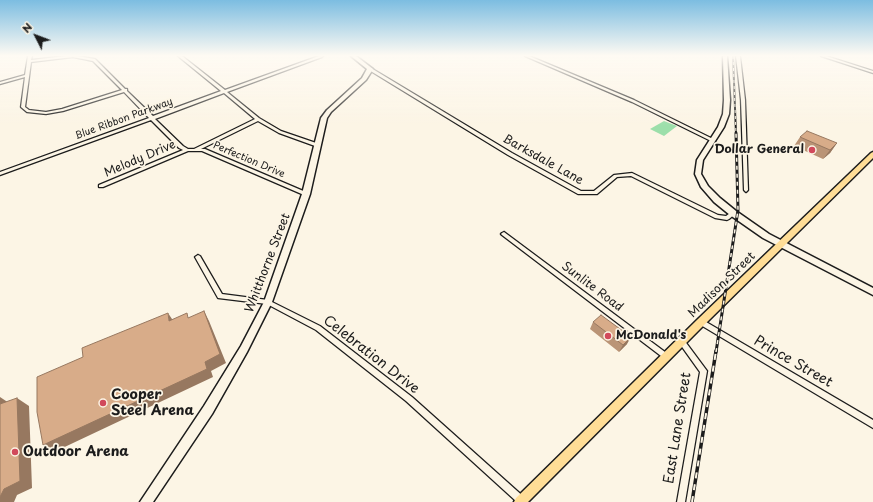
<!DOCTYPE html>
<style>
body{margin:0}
#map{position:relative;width:873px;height:502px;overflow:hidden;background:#fcf5e5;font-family:"Playpen Sans",sans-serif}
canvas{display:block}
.north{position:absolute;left:16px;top:16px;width:40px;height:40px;-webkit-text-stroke:3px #fcf5e5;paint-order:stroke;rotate:312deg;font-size:11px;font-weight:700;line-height:16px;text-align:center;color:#1c1c1c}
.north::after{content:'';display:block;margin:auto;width:14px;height:18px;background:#1c1c1c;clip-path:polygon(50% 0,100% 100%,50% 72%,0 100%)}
</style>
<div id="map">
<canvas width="873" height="502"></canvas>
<div class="north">N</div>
</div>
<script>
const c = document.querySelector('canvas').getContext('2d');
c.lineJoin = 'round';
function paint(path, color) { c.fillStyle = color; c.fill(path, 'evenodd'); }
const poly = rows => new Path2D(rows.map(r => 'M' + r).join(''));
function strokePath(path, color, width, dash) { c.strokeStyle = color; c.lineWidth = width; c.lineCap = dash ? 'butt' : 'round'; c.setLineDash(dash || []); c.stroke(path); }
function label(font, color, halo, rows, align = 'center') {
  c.font = font + ' "Playpen Sans",sans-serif'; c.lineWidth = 3.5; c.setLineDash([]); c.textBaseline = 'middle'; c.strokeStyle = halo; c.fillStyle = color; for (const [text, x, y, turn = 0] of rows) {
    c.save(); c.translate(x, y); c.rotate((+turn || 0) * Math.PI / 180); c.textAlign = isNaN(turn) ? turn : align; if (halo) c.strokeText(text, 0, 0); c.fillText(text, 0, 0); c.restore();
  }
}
const green = poly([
 [664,121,677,126,664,136,650,129]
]);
const street = poly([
 [28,56,32,56,31,60,66,56,77,56,95,59,125,89,127,89,127,91,153,116,221,91,178,56,182,56,225,90,319,56,323,56,322,57,227,92,259,118,281,131,319,144,319,146,315,146,279,133,258,121,201,149,205,149,308,193,308,195,304,195,202,151,188,151,103,187,99,187,99,185,183,150,179,148,151,120,0,175,0,172,149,118,124,92,63,111,46,114,27,112,21,107,25,77,0,84,0,82,25,75,28,56],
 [73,57,93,61,122,90,62,109,46,112,29,110,25,107,31,62,73,57],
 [224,93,255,119,194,149,188,149,183,146,155,119,224,93],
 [525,56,529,56,634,100,715,140,715,141,711,141,632,102,525,56],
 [736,56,740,56,745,100,748,190,746,192,744,190,741,100,736,56],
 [821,56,826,56,873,71,873,73,821,56],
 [369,68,371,68,512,153,581,191,594,191,614,175,632,173,718,215,726,216,733,211,736,213,729,219,727,220,715,218,631,176,617,177,597,194,578,194,508,155,369,70,369,68],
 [504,232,669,355,670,357,669,359,667,360,665,359,502,235,501,234,502,233,504,232],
 [198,255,200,256,222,294,268,300,320,326,412,397,525,498,526,502,517,502,406,401,316,330,267,304,218,298,195,257,198,255],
 [701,319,873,420,873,428,699,324,698,322,699,320,701,319],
 [682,339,684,340,707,371,685,502,677,502,700,372,680,344,679,342,680,340,682,339]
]);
const secondary = poly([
 [351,56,356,56,373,69,366,80,331,112,327,118,310,194,272,302,247,352,212,414,153,502,140,502,204,406,241,346,264,302,302,194,321,118,327,110,362,78,367,69,351,56],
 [723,56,727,56,730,100,729,114,724,127,703,160,701,174,708,186,720,198,736,211,769,234,873,288,873,295,763,238,730,215,714,202,701,187,695,174,697,160,718,127,723,114,724,100,723,56]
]);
const primary = poly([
 [873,152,873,158,704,325,528,502,514,502,516,498,698,319,871,153,873,152]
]);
const railFar2 = poly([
 [733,56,736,134]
]);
const railFar1 = poly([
 [716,352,738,210,736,133]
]);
const rail = poly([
 [692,502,716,351]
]);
const wall = poly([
 [800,137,837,143,830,153,823,159,794,146],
 [593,322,627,344,619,352,590,329]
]);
const shadedWall = poly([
 [837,143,830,153,823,159,830,150],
 [204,311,209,321,226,363,211,371,213,377,54,452,43,445,205,362],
 [168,313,174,322,169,321],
 [631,337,627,344,619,352,623,345],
 [0,397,12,405,0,415],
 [17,398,29,406,32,488,17,495,14,502,0,502,0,497]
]);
const building = poly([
 [807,131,837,143,830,150,800,137,807,131],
 [204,311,220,354,205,362,207,369,43,445,37,412,37,377,83,357,82,348,168,313,169,321,187,313,188,318,204,311],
 [601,315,631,337,623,345,593,322,601,315],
 [17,398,20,481,4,489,0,497,0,404,17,398]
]);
const markers = [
 [812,150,4,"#d1495b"],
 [608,336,4,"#d1495b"],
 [103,403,4,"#d1495b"],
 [15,452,4,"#d1495b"]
];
const farStreetnames = [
 ["Blue Ribbon Parkway",124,119,-20],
 ["Perfection Drive",249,160,23]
];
const poiNames = [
 ["Dollar General",804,150],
 ["McDonald's",616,336,"left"]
];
const streetNames = [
 ["Melody Drive",140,159,-23],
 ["Barksdale Lane",543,160,29],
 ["Whitthorne Street",268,263,-69],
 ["Madison Street",722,285,-44],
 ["Sunlite Road",592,287,37]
];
const nearStreetnames = [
 ["Celebration Drive",371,355,38],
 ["Prince Street",793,362,30],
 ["East Lane Street",678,428,-81]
];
const nearPoinames = [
 ["Cooper",111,395],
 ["Steel Arena",111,411],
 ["Outdoor Arena",23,452]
];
paint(green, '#9cdfaa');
strokePath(street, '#1c1c1c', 2.5);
strokePath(secondary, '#1c1c1c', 3);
strokePath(primary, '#1c1c1c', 3);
paint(street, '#fcf5e5');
paint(secondary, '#fcf5e5');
paint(primary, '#ffdd96');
strokePath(railFar2, '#1c1c1c', 2);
strokePath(railFar1, '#1c1c1c', 3);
strokePath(rail, '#1c1c1c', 3.5);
strokePath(railFar2, '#fcf5e5', 1, [3]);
strokePath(railFar1, '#fcf5e5', 1.5, [4]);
strokePath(rail, '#fcf5e5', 2, [6]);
paint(wall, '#ba9476');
paint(shadedWall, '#977860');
paint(building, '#d8ac89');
strokePath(building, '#977860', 1);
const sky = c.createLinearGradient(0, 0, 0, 126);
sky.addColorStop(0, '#7cbde1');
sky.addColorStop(0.44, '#fefaf3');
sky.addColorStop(1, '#fefaf300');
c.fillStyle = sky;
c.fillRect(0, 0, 873, 126);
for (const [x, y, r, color] of markers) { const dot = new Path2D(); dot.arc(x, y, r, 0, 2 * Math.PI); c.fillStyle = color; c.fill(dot); strokePath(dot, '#fcf5e5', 1.5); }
label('10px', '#1c1c1c', '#fcf5e5', farStreetnames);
label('bold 12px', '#1c1c1c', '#fcf5e5', poiNames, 'right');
label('12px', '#1c1c1c', '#fcf5e5', streetNames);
label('14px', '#1c1c1c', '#fcf5e5', nearStreetnames);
label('bold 14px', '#1c1c1c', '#fcf5e5', nearPoinames, 'left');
</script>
